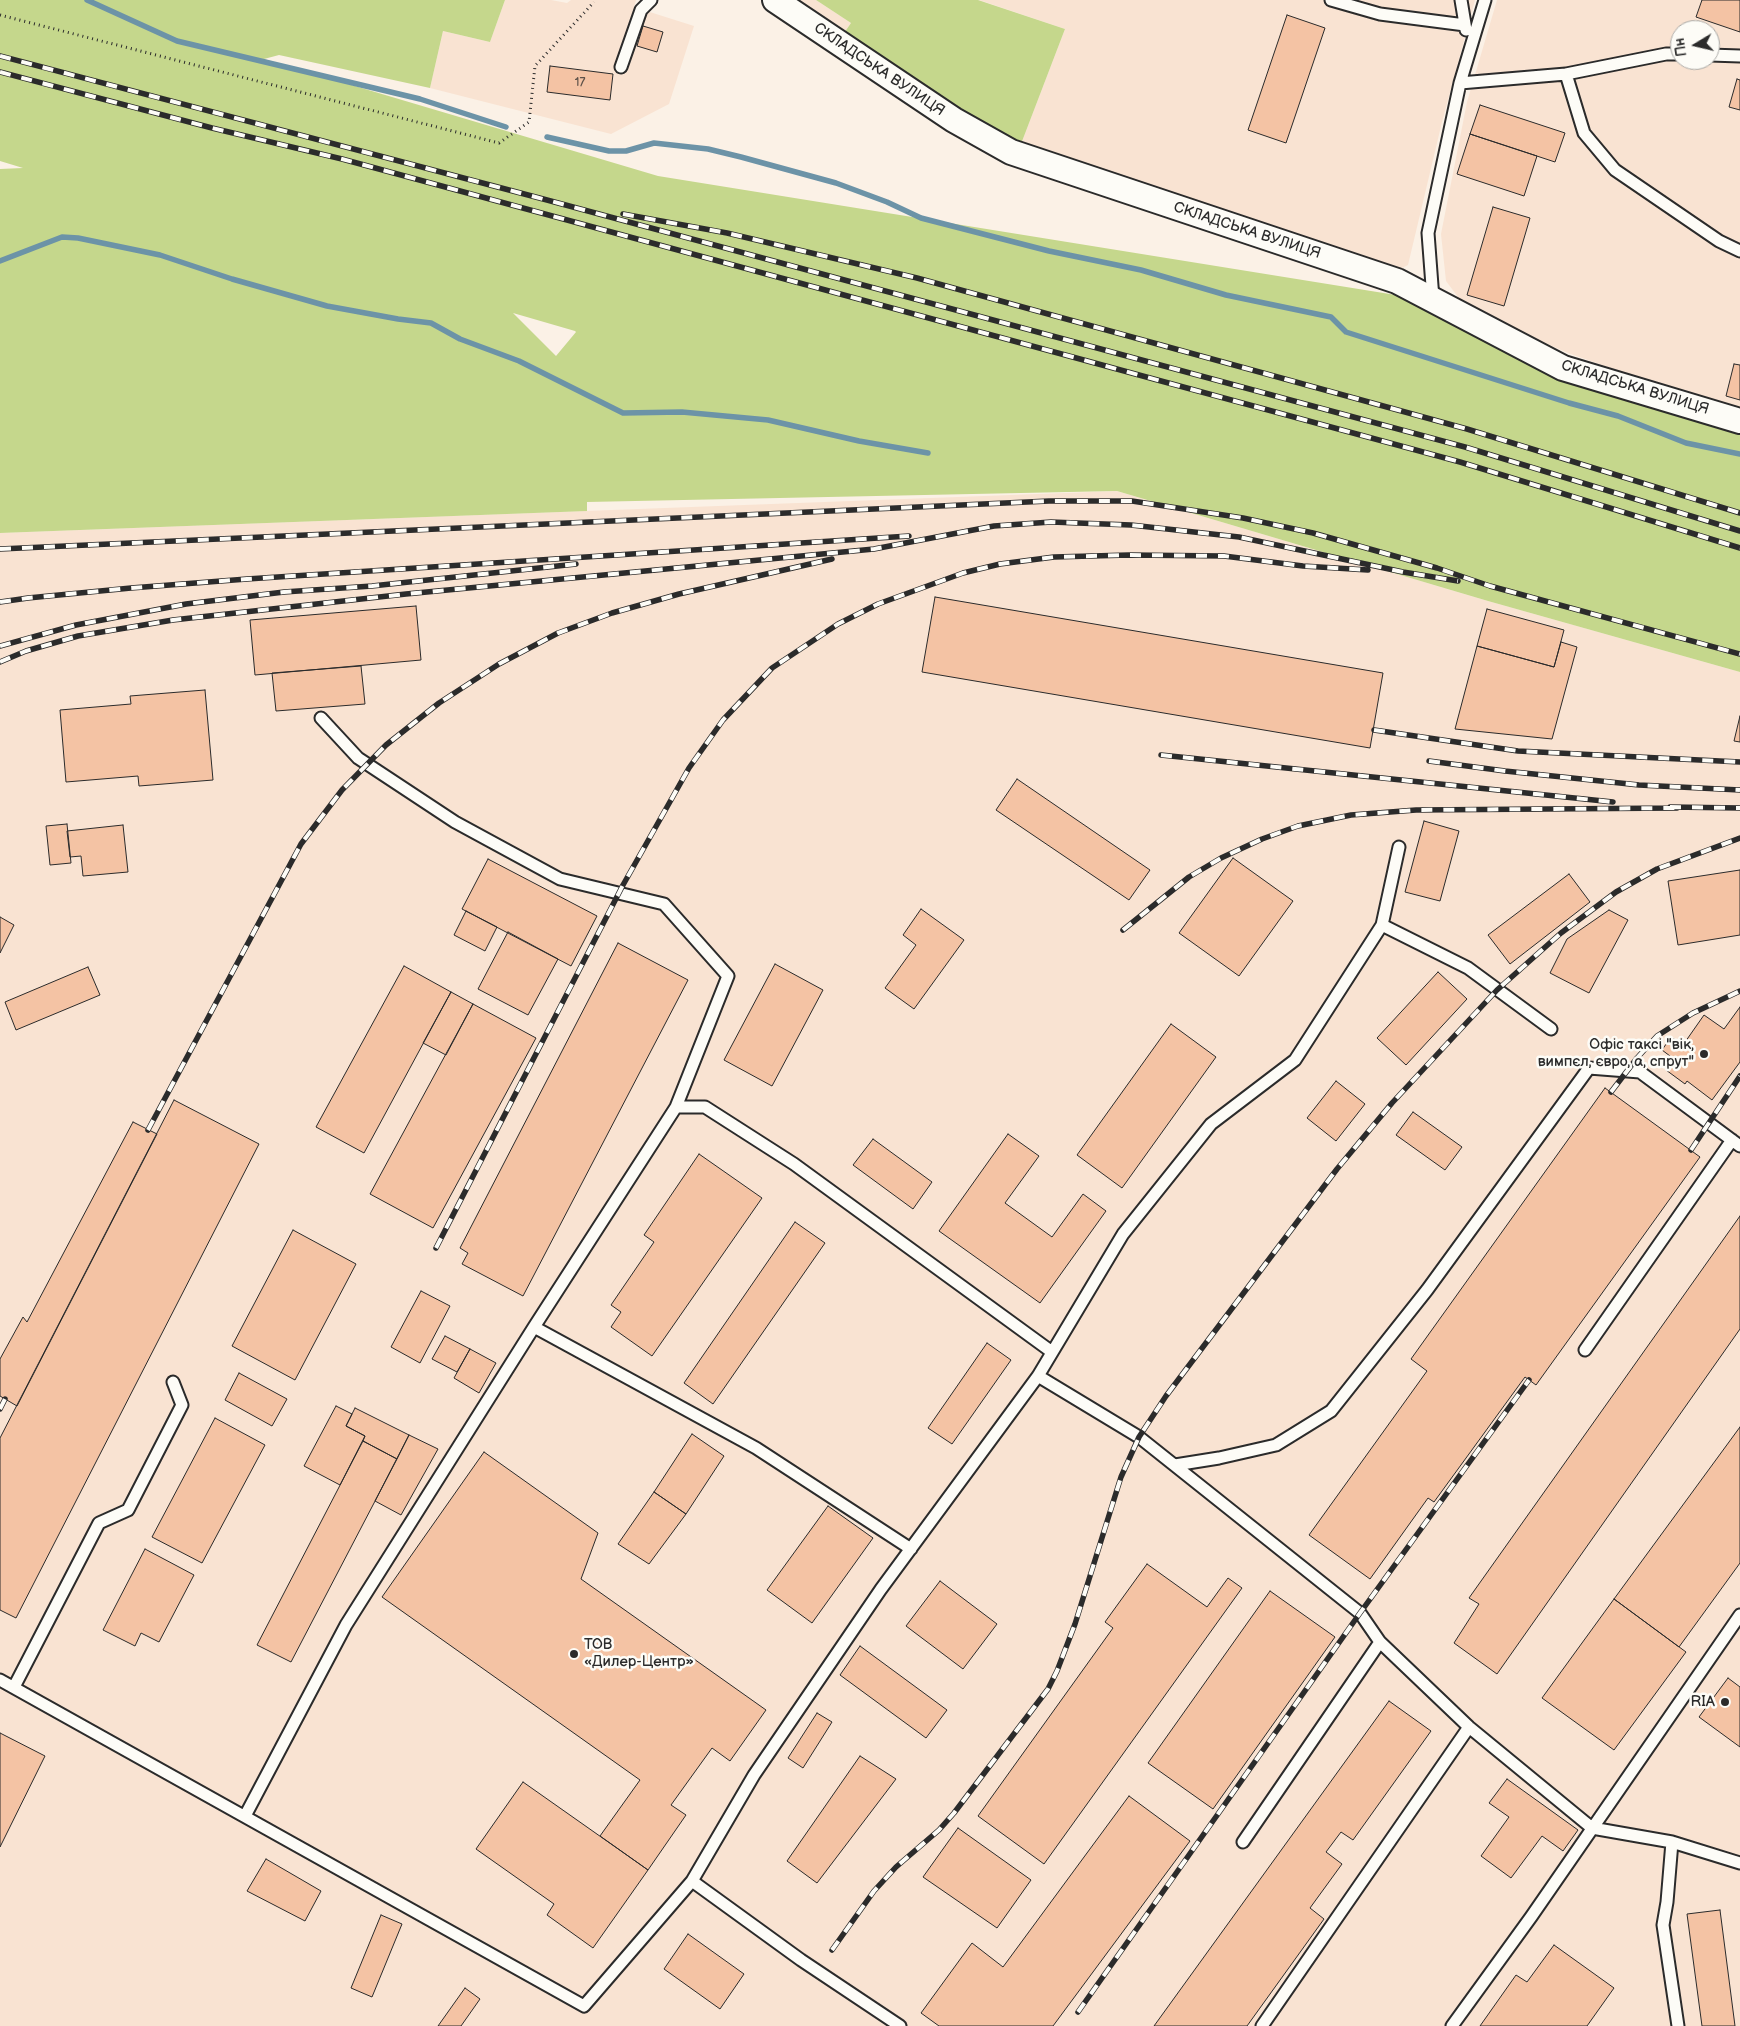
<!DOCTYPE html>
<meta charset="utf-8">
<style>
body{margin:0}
#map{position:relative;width:1740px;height:2026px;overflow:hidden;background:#fbf1e6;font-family:"Balsamiq Sans",sans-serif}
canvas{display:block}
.north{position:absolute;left:1670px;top:20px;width:50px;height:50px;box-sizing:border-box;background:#fdfcf7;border:1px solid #a9a8a5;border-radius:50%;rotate:261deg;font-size:14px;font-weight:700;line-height:20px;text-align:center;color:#2b2b2b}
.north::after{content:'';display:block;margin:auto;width:18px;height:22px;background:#2b2b2b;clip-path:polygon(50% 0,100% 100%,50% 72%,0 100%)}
</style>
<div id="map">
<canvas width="1740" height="2026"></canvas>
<div class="north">Пн</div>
</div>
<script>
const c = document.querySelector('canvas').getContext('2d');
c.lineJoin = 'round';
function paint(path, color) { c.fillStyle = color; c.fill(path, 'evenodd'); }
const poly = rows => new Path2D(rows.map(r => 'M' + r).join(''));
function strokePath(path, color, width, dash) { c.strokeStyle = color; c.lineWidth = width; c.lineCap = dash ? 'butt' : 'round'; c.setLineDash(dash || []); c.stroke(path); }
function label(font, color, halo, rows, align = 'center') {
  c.font = font + ' "Balsamiq Sans",sans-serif'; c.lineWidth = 5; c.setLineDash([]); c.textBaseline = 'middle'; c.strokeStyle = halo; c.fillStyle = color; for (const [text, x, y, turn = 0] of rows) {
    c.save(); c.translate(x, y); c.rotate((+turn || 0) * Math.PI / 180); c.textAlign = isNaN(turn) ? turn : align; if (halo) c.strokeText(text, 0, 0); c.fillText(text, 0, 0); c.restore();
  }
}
const built = poly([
 [505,0,551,0,567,3,571,0,636,0,634,7,694,26,669,104,611,134,430,88,443,31,490,42],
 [786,0,816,0,851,23,842,36],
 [979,0,1475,0,1442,122,1408,265,1398,270,1021,144,1065,29],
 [1497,0,1740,0,1740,410,1684,394,1568,353,1467,309,1446,281,1441,234,1467,102],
 [1680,30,1710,30,1710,60,1680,60],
 [1117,491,1488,601,1740,672,1740,2026,0,2026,0,533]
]);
const green = poly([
 [0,0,505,0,490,42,443,31,430,88,279,55,264,59,658,176,1433,301,1740,429,1740,672,1488,601,1117,491,587,502,587,511,0,533,0,169,23,168,0,161],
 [513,313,575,331,576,332,556,356],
 [816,0,978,0,1065,29,1021,144,1010,142,842,36,851,23]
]);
const stream = poly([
 [87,0,177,41,420,99,506,127],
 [547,137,609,151,626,151,654,143,708,149,741,157,836,183,887,202,921,218,1049,251,1141,270,1226,295,1331,317,1346,332,1569,403,1618,416,1686,443,1740,454],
 [0,261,62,237,78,238,160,255,232,279,327,306,398,319,431,323,460,339,519,361,623,413,682,412,768,420,859,441,928,453]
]);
const building = poly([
 [1702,0,1740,0,1740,32,1696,17,1702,0],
 [1287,15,1325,28,1286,143,1248,130,1287,15],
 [643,26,663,32,657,52,637,46,643,26],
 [550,66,613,74,610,100,547,92,550,66],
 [1737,79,1740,80,1740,110,1729,107,1737,79],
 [1480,105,1565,133,1555,162,1470,134,1480,105],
 [1470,134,1537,156,1524,196,1457,174,1470,134],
 [1493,207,1530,218,1504,306,1467,295,1493,207],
 [1734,364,1740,365,1740,400,1726,396,1734,364],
 [935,597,1383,673,1370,748,922,672,935,597],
 [416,606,421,660,255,675,250,620,416,606],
 [1487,609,1564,630,1554,667,1477,646,1487,609],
 [1561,642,1577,647,1552,739,1455,729,1477,646,1554,667,1561,642],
 [361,666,365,704,276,711,272,673,361,666],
 [205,690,213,780,139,786,138,776,66,782,60,710,131,704,130,696,205,690],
 [1740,716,1740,742,1734,741,1740,716],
 [1017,779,1150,870,1129,900,996,810,1017,779],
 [1424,821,1459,831,1440,901,1405,892,1424,821],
 [67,824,71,863,50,865,46,826,67,824],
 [123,825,128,872,83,876,81,856,70,857,67,831,123,825],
 [1233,858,1293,901,1239,976,1179,933,1233,858],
 [488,859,597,916,571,966,462,909,488,859],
 [1740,870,1740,935,1678,945,1668,881,1740,870],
 [1569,874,1590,902,1510,964,1488,935,1569,874],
 [921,909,964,940,914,1009,885,988,916,945,903,935,921,909],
 [1609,910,1628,920,1589,993,1550,973,1567,939,1609,910],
 [466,911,497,927,485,951,454,935,466,911],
 [0,917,14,925,0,953,0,917],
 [508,932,558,959,528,1015,478,989,508,932],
 [618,943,688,980,523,1296,462,1264,468,1253,460,1248,618,943],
 [775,964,823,990,772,1086,724,1060,775,964],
 [404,966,451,992,364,1153,316,1127,404,966],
 [88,967,100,995,16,1030,5,1002,88,967],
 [1438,972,1467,999,1406,1065,1377,1038,1438,972],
 [451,992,473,1004,446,1055,423,1043,451,992],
 [473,1004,536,1038,433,1228,370,1194,473,1004],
 [1740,1007,1740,1062,1712,1100,1687,1081,1685,1084,1666,1070,1674,1059,1662,1050,1671,1037,1683,1045,1704,1015,1724,1029,1740,1007],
 [1171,1024,1216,1057,1122,1188,1077,1155,1171,1024],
 [1336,1081,1365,1104,1336,1141,1307,1118,1336,1081],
 [1605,1088,1700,1157,1536,1385,1525,1377,1434,1502,1428,1498,1370,1579,1309,1535,1427,1371,1411,1359,1605,1088],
 [174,1100,259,1144,16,1618,0,1610,0,1438,174,1100],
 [1413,1112,1462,1147,1445,1170,1396,1135,1413,1112],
 [133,1122,157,1134,17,1406,0,1396,0,1359,23,1317,27,1322,133,1122],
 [1008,1134,1039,1156,1005,1203,1052,1237,1083,1194,1106,1211,1040,1303,939,1231,1008,1134],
 [873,1139,932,1182,913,1209,853,1165,873,1139],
 [699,1154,762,1198,652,1356,611,1327,621,1312,611,1305,654,1242,644,1235,699,1154],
 [1740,1216,1740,1329,1497,1674,1454,1643,1479,1604,1469,1598,1740,1216],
 [795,1222,825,1243,713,1404,684,1383,795,1222],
 [293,1230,356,1264,295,1380,232,1346,293,1230],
 [421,1291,450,1306,420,1363,391,1347,421,1291],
 [445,1336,470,1349,457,1372,432,1359,445,1336],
 [987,1343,1011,1360,952,1444,928,1428,987,1343],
 [470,1349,496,1363,479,1393,454,1378,470,1349],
 [239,1373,287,1399,272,1426,225,1400,239,1373],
 [336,1406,352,1414,346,1426,365,1436,340,1485,304,1466,336,1406],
 [355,1408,409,1435,397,1459,363,1441,365,1436,346,1426,355,1408],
 [215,1418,265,1445,202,1563,152,1537,215,1418],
 [1740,1427,1740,1563,1679,1647,1614,1599,1740,1427],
 [692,1434,724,1456,686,1514,654,1492,692,1434],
 [409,1435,438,1449,401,1515,375,1501,409,1435],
 [363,1441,397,1459,291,1662,257,1645,363,1441],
 [484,1452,598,1533,581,1579,766,1710,730,1761,712,1748,671,1805,686,1815,648,1870,600,1836,640,1780,382,1597,484,1452],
 [654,1492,686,1514,649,1564,618,1544,654,1492],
 [828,1506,873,1538,812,1623,767,1590,828,1506],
 [145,1549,194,1575,159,1642,141,1633,135,1646,103,1630,145,1549],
 [1147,1564,1207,1607,1228,1578,1242,1588,1044,1864,978,1816,1113,1628,1105,1622,1147,1564],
 [940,1581,997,1624,963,1669,906,1626,940,1581],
 [1270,1591,1335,1637,1213,1809,1148,1763,1270,1591],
 [1614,1599,1686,1652,1614,1750,1542,1698,1614,1599],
 [860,1646,947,1710,926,1738,840,1675,860,1646],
 [1728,1678,1740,1687,1740,1747,1699,1717,1728,1678],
 [1389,1701,1431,1731,1353,1840,1341,1832,1326,1852,1342,1864,1310,1908,1324,1919,1247,2026,1154,2026,1389,1701],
 [817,1713,832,1722,803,1768,788,1758,817,1713],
 [0,1733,45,1756,0,1847,0,1733],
 [860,1756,896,1779,817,1883,787,1861,860,1756],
 [1507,1779,1578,1830,1563,1851,1542,1836,1511,1878,1481,1856,1509,1817,1489,1803,1507,1779],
 [523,1782,648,1870,593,1948,547,1915,554,1904,476,1849,523,1782],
 [1129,1796,1190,1841,1053,2026,939,2026,921,2013,972,1943,1003,1967,1129,1796],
 [958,1828,1031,1880,997,1928,923,1877,958,1828],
 [266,1859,321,1891,305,1921,247,1891,266,1859],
 [1720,1910,1735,2026,1702,2026,1687,1914,1720,1910],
 [381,1915,402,1924,372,1997,351,1988,381,1915],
 [688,1934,744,1974,720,2009,664,1969,688,1934],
 [1554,1945,1614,1988,1587,2026,1480,2026,1516,1975,1527,1982,1554,1945],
 [465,1988,480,1999,461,2026,438,2026,465,1988]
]);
const path = poly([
 [0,15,499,143,529,122,535,66,594,2]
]);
const lane = poly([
 [1331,0,1380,14,1465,25],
 [1461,0,1466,30],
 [1710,55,1740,56],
 [621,67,641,10,651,0],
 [1566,74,1666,54,1680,54],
 [1460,83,1566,74,1584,133,1615,170,1719,241,1740,251],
 [1433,299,1428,233,1460,83,1485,0],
 [321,718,358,758,455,822,560,879,664,904,728,976,676,1107],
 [1382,925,1468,968,1551,1029],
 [534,1327,756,1448,911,1549],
 [1585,1350,1732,1140],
 [1038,1376,1139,1437,1360,1613,1380,1642,1469,1727,1592,1828,1672,1842,1740,1863],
 [1175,1465,1219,1458,1276,1445,1331,1411,1427,1290,1589,1068,1640,1072,1740,1146],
 [0,1680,584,2006,692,1881],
 [14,1687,99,1523,128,1510,182,1405,173,1382],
 [245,1816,346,1625,534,1327,676,1107,705,1107,794,1164,1052,1352],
 [1243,1842,1380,1642],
 [1672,1842,1667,1902,1663,1925,1678,2026],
 [900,2026,801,1960,692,1881,754,1775,881,1589,1038,1376,1123,1234,1211,1124,1295,1060,1382,925,1399,847],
 [1262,2026,1469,1727],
 [1452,2026,1531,1917,1740,1615]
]);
const street = poly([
 [775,0,954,120,1011,152,1397,281,1563,368,1740,421]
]);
const rail = poly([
 [0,56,547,200,1465,447,1740,531],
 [0,72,212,128,342,159,1460,462,1740,548],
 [623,214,727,233,917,278,1467,429,1740,513],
 [0,549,1049,501,1132,501,1243,518,1313,533,1437,568,1490,586,1740,654],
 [0,602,28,598,131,588,247,579,909,536],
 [0,646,76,625,186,604,284,592,372,586,576,564],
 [0,662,26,651,78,636,173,620,406,594,874,549,994,526,1051,522,1131,525,1239,537,1403,572,1458,581],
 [1374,730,1518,751,1740,762],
 [1161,755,1613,802],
 [1429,761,1505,771,1639,785,1740,790],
 [1670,807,1740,808],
 [1123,930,1189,877,1221,858,1262,839,1298,826,1351,815,1416,810,1677,808],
 [1611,1092,1637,1058,1657,1036,1693,1013,1740,991],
 [148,1130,301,844,342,790,386,745,439,703,499,664,558,633,612,613,679,594,832,559],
 [1691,1150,1740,1076],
 [436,1248,623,885,689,768,723,720,772,668,838,624,878,604,963,573,1000,564,1054,557,1129,555,1224,556,1303,566,1368,570],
 [0,1409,5,1399],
 [832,1950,874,1891,896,1867,939,1830,954,1813,1048,1689,1057,1671,1075,1624,1121,1477,1139,1437,1166,1396,1337,1169,1392,1103,1497,990,1561,933,1616,892,1657,869,1740,838],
 [1078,2012,1360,1613,1529,1380]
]);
const markers = [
 [1704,1054,5,"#2b2b2b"],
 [574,1654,5,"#2b2b2b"],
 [1725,1702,5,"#2b2b2b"]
];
const numberNames = [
 ["17",580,83]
];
const streetNames = [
 ["СКЛАДСЬКА ВУЛИЦЯ",879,70,34],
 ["СКЛАДСЬКА ВУЛИЦЯ",1247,231,18],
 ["СКЛАДСЬКА ВУЛИЦЯ",1635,388,17]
];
const poiNames = [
 ["Офіс таксі \"вік,",1694,1045],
 ["вимпєл, євро, а, спрут\"",1694,1062],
 ["ТОВ",584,1645,"left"],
 ["«Дилер-Центр»",584,1662,"left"],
 ["RIA",1715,1702]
];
paint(built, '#f9e3d2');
paint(green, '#c5d78c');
strokePath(stream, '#6c93a7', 5.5);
paint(building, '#f4c3a4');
strokePath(building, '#2b2b2b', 1);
strokePath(lane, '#2b2b2b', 15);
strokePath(street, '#2b2b2b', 28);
strokePath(path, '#2b2b2b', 3, [1, 4]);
strokePath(lane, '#fdfcf7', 11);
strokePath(street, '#fdfcf7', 24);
strokePath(rail, '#2b2b2b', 5.5);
strokePath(rail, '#fdfcf7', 4, [11]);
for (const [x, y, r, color] of markers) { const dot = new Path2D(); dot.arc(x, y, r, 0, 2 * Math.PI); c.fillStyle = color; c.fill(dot); strokePath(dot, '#fdfcf7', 2); }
label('12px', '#5d5149', null, numberNames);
label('15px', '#2b2b2b', '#fdfcf7', streetNames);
label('15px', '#2b2b2b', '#fdfcf7', poiNames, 'right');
</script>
